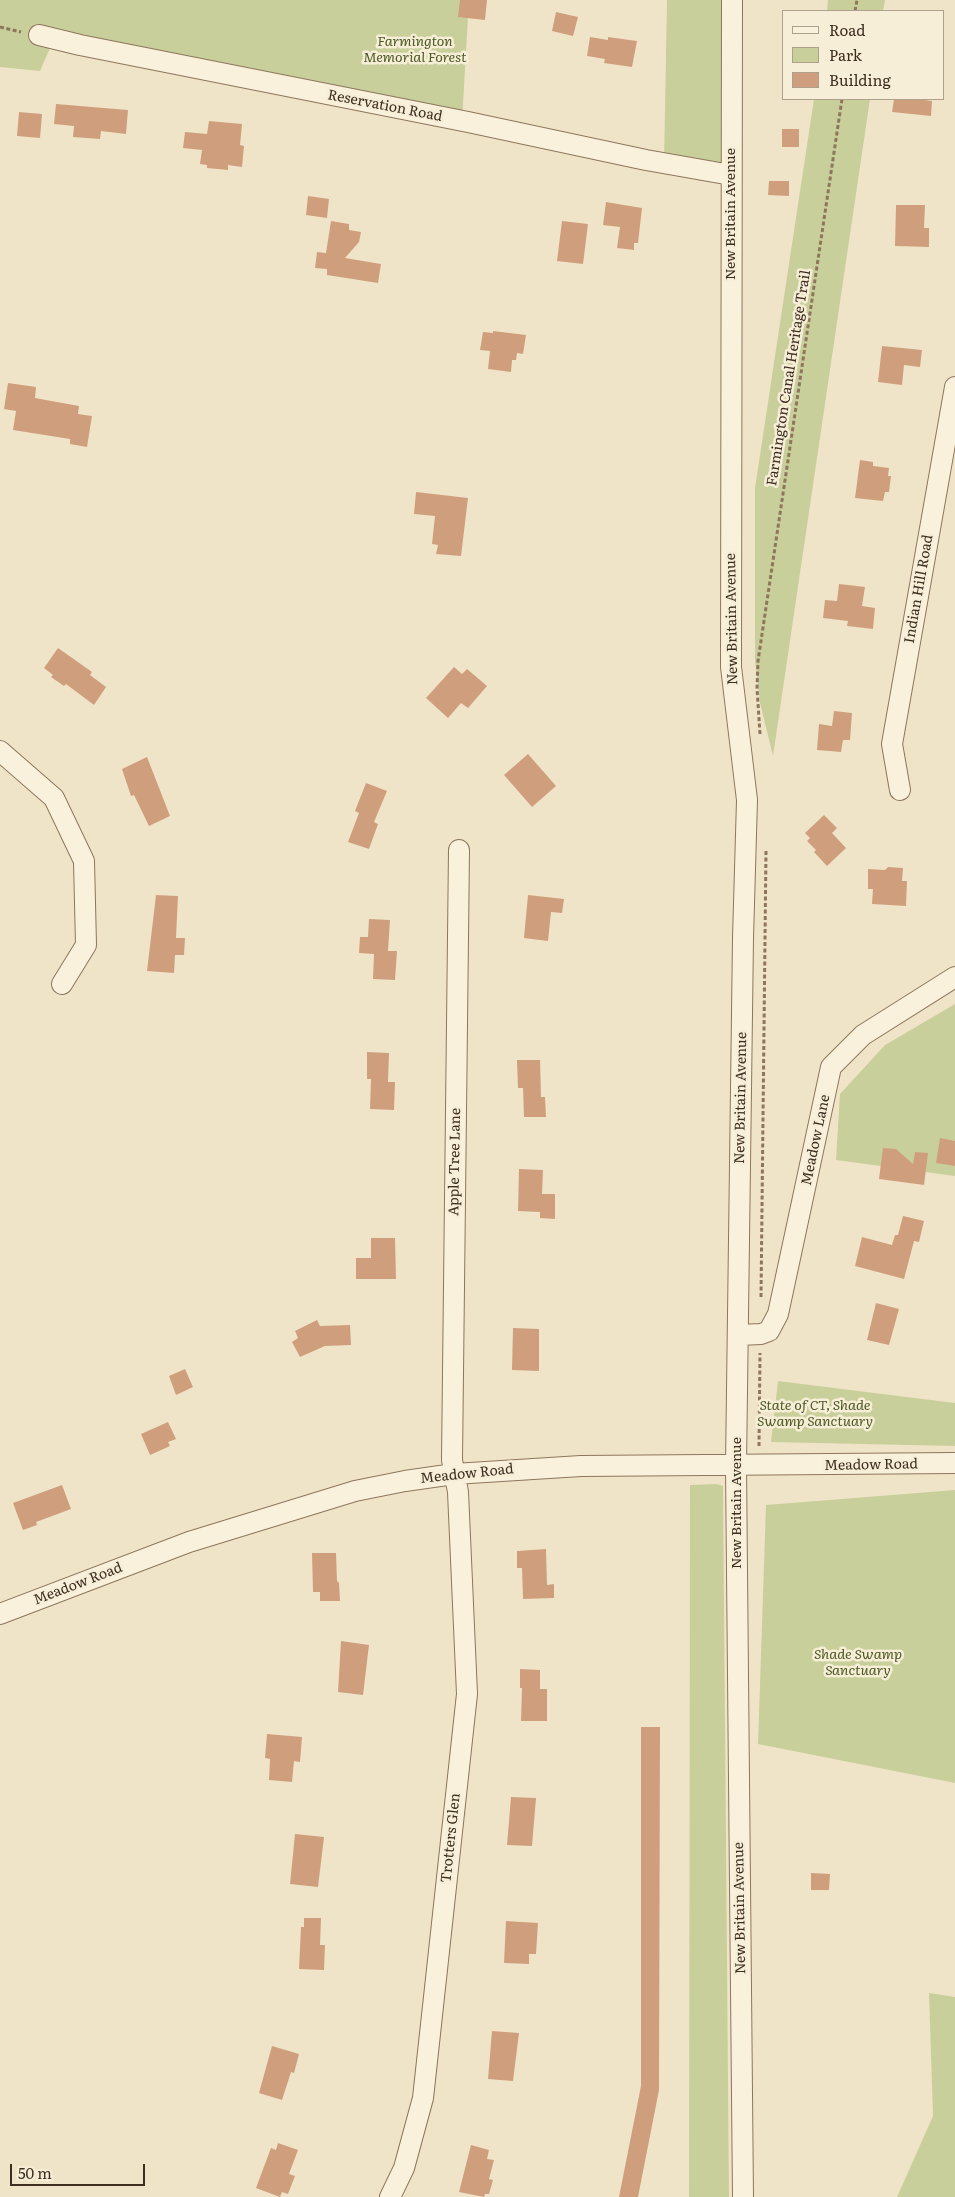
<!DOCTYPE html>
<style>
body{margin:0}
#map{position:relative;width:955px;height:2197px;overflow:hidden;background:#f0e4c8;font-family:Literata,serif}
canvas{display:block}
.legend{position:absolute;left:782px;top:10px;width:162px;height:90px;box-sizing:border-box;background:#f7eed8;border:1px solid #ada18e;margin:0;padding:6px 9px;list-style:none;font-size:15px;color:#3d2e20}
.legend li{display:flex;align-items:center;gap:10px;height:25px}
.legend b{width:25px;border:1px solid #ada18e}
.scale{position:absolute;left:10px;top:2164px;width:135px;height:22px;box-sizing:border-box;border:2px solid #3d2e20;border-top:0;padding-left:6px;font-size:15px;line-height:18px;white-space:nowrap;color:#3d2e20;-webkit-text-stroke:4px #f7eed8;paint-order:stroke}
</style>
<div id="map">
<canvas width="955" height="2197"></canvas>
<ul class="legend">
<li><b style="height:6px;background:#faf1dc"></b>Road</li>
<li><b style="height:14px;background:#c9cf9b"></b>Park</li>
<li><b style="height:14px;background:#cf9f7d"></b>Building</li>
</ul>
<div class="scale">50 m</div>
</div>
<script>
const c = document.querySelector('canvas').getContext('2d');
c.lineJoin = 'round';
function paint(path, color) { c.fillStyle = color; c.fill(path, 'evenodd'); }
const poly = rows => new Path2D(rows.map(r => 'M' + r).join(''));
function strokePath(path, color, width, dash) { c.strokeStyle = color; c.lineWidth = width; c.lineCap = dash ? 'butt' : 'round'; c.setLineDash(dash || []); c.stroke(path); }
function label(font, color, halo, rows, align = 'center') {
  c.font = font + ' Literata,serif'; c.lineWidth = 5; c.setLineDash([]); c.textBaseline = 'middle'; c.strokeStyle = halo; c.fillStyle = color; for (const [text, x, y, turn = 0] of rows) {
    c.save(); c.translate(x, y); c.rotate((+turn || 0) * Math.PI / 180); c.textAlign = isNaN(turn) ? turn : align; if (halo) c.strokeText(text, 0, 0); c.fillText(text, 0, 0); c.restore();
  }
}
const green = poly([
 [0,0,469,0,462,121,54,39,40,71,0,67],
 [667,0,732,0,731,175,664,163],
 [828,0,885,0,883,11,827,11],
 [814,99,870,99,773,756,760,703,755,659,755,488],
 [955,1004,955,1176,836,1160,840,1094,885,1045],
 [778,1381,955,1403,955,1446,771,1442],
 [717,1484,723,1486,729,2197,689,2197,690,1485],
 [955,1490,955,1783,758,1744,766,1505],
 [929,1993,955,1997,955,2197,897,2197,933,2116]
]);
const building = poly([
 [460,0,487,0,485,20,458,17],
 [556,12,578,17,573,36,552,31],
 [590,37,608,40,608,37,637,41,632,67,604,63,605,59,587,56],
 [894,99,917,99,932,101,931,116,892,112],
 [56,104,128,110,126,134,101,131,100,139,73,137,74,126,54,124],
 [19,112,42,114,40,138,17,136],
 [209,121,242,124,240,145,244,146,242,167,228,165,228,170,207,168,207,165,200,164,202,150,183,148,185,132,207,134],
 [782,129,799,129,799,147,782,147],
 [769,181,789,181,789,196,768,195],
 [308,196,329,199,327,218,306,215],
 [606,202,642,208,638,243,634,243,634,250,617,248,620,227,603,225],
 [896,205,925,205,924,228,929,228,929,247,895,246],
 [331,221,349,224,349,230,361,232,359,242,345,258,381,264,378,283,327,275,327,269,315,268,317,252,326,253],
 [562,221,588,224,583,264,557,261],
 [493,331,526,335,523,354,517,353,516,360,512,360,511,372,488,369,490,351,480,350,483,332,493,333],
 [882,346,922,350,920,367,904,365,902,385,878,382],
 [8,383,36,387,35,398,79,406,78,414,92,416,87,447,70,444,70,439,13,430,16,411,4,409],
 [860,460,873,462,873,466,889,468,888,476,891,476,889,492,885,492,883,501,855,498],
 [416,492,468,498,461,556,436,554,438,545,432,544,435,516,414,514],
 [839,584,865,587,862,606,875,608,873,629,847,626,848,621,823,618,825,600,837,601],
 [58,648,92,672,90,675,106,687,94,705,66,684,64,686,51,677,53,675,44,668],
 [454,667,462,674,467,669,487,686,468,708,461,703,448,718,426,698],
 [834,711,852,713,850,740,843,740,841,752,817,750,819,724,832,726],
 [528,754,556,786,532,807,504,775],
 [147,757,170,816,149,826,134,795,131,796,122,769],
 [366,783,387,791,374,822,378,824,369,849,348,842,359,813,355,811],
 [824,815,837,828,832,833,846,848,827,866,814,852,816,850,807,841,810,838,805,833],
 [888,867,903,868,902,881,907,881,906,906,872,904,873,889,868,889,868,869,885,870],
 [156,895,178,896,176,938,185,938,184,955,175,955,174,973,147,971],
 [528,895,564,899,562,913,551,912,548,941,524,938],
 [369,919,390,920,388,951,397,951,395,980,373,979,374,954,359,953,360,937,368,937],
 [367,1052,389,1053,388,1082,395,1082,394,1110,370,1109,371,1079,367,1079],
 [517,1060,540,1060,541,1097,545,1097,546,1117,524,1117,523,1088,518,1088],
 [940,1138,955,1141,955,1166,936,1163],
 [883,1148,896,1149,913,1164,915,1152,928,1153,924,1185,879,1179],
 [519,1169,543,1170,542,1194,555,1194,555,1219,540,1218,540,1212,518,1211],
 [903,1216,924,1221,919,1242,914,1241,904,1279,855,1266,862,1237,892,1245,895,1235,898,1235],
 [371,1238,395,1238,396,1279,356,1279,356,1258,371,1258],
 [876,1303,899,1309,889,1345,867,1340],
 [317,1320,320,1326,350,1325,351,1345,325,1346,300,1357,292,1342,298,1338,295,1331],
 [513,1328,539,1329,539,1371,512,1370],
 [185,1369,193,1387,176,1395,169,1376],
 [168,1422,176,1439,168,1442,170,1446,150,1455,141,1434],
 [62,1485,71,1509,36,1522,37,1525,23,1530,13,1503],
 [546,1549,547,1585,554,1584,554,1598,523,1599,522,1568,517,1568,517,1551],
 [312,1553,336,1553,337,1581,339,1583,340,1601,320,1601,320,1592,313,1592],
 [341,1641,369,1645,363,1695,338,1692],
 [520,1669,540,1670,540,1689,547,1689,547,1721,521,1721,522,1688,520,1688],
 [641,1727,660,1727,659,2090,638,2197,619,2197,641,2086],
 [267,1734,302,1737,300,1762,294,1761,292,1782,269,1780,270,1759,265,1758],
 [511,1797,536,1798,532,1846,507,1845],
 [295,1834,324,1837,318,1887,290,1884],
 [811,1873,830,1874,829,1890,811,1890],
 [304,1918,321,1918,320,1945,325,1945,324,1970,299,1969,301,1927,304,1927],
 [506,1921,538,1923,536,1954,529,1954,529,1964,504,1963],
 [492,2031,519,2033,513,2081,488,2079],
 [272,2046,299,2054,294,2073,291,2072,282,2100,259,2093],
 [278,2143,298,2150,289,2174,295,2176,288,2194,282,2192,280,2197,256,2188,271,2148,276,2150],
 [471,2145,489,2150,487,2159,494,2160,489,2179,493,2180,489,2194,485,2194,484,2197,459,2192]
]);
const path = poly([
 [855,11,857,0],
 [0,27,21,32],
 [760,734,757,688,758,661,842,99],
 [761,1297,766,850],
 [759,1446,760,1353]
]);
const minor = poly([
 [732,0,731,667,747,800,743,938,736,1466,743,2197],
 [39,35,80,45,468,122,646,160,731,175],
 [0,751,54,798,84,861,86,945,62,984],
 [900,790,892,744,955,387],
 [739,1335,761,1334,769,1331,778,1314,831,1067,863,1035,955,977],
 [0,1614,189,1542,355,1491,405,1481,454,1474,581,1466,955,1463],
 [390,2197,404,2168,423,2098,467,1694,458,1492,452,1460,459,850]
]);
const parkNames = [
 ["Farmington",415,42],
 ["Memorial Forest",415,58],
 ["State of CT, Shade",815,1406],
 ["Swamp Sanctuary",815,1422],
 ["Shade Swamp",858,1655],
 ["Sanctuary",858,1671]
];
const streetNames = [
 ["Reservation Road",385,106,11],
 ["New Britain Avenue",731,214,-90],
 ["Farmington Canal Heritage Trail",789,378,-81],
 ["Indian Hill Road",919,589,-80],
 ["New Britain Avenue",732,619,-91],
 ["New Britain Avenue",741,1098,-89],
 ["Meadow Lane",816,1140,-78],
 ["Apple Tree Lane",455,1162,-89],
 ["Meadow Road",871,1465,-1],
 ["Meadow Road",467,1474,-6],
 ["New Britain Avenue",737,1503,-90],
 ["Meadow Road",78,1584,-21],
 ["Trotters Glen",451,1838,-84],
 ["New Britain Avenue",740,1908,-91]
];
paint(green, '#c9cf9b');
paint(building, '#cf9f7d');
strokePath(minor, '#8d765c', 22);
strokePath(path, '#8d765c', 3, [4, 2.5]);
strokePath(minor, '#faf1dc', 20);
label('italic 14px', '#4d5a26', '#f7eed8', parkNames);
label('14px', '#3d2e20', '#f7eed8', streetNames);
</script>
